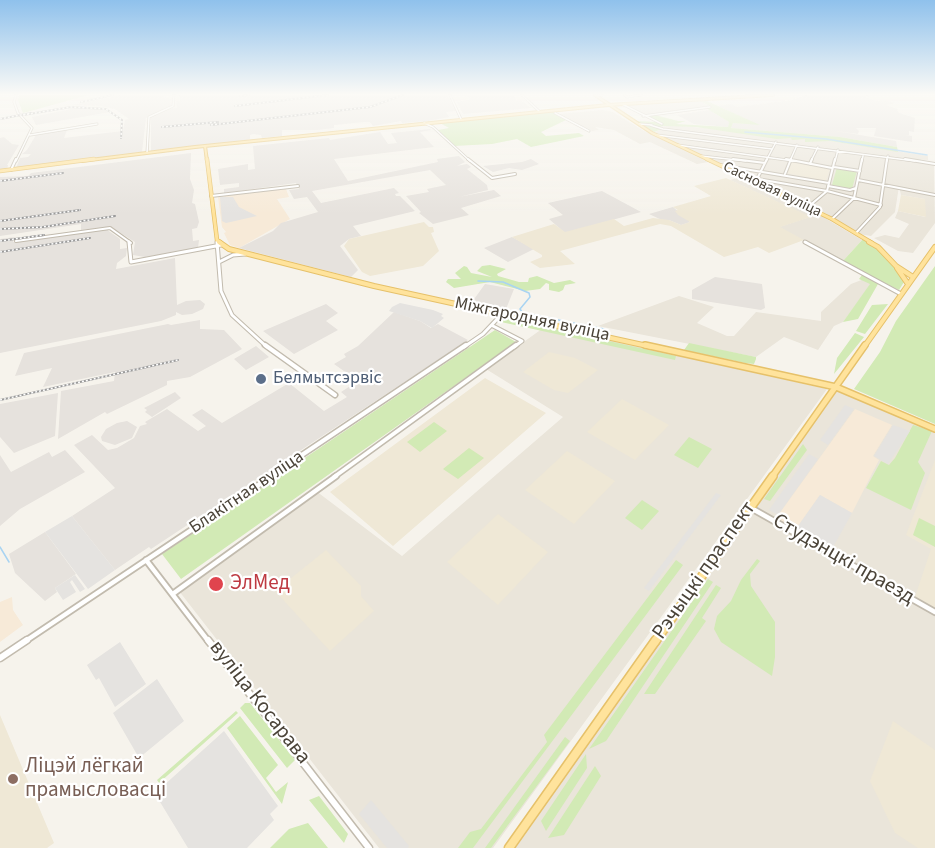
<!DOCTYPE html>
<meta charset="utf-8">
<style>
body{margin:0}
canvas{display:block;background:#f6f3ec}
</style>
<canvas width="935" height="848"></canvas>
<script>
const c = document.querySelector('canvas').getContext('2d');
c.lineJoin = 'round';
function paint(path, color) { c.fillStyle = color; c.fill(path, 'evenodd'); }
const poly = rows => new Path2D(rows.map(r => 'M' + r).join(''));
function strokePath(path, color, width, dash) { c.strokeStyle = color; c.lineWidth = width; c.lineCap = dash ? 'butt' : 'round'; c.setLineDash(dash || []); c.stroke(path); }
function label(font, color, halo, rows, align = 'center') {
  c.font = font + ' "Source Sans 3",sans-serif'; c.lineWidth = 4.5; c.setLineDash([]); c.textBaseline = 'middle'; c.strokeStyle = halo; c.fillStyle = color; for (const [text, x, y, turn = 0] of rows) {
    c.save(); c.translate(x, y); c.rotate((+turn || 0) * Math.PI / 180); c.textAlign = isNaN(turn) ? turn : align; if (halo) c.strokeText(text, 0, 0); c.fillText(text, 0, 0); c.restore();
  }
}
const residential = poly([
 [699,101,710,106,641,115,625,105],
 [602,110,613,112,644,131,708,162,697,164,650,142,640,144,614,130,595,127,599,130,592,131,559,114],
 [673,125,830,141,928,156,928,160,901,159,934,164,935,223,913,253,898,251,874,238,885,235,899,238,909,224,895,218,898,211,925,217,925,199,901,195,899,186,895,212,871,236,859,234,827,214,653,133,662,129,660,127],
 [740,177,818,214,862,240,842,262,779,227,810,217,730,180],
 [864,279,871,284,843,322,834,326,818,350,784,337,756,357,598,326,679,296,714,307,697,323,727,336,734,336,756,312,821,321,821,312,851,284],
 [546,326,827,389,493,848,379,848,179,591,316,491,402,556,563,417,486,369],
 [836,387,935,429,935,848,509,848]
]);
const commercial = poly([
 [286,189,289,197,277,199,290,219,239,248,230,245,224,233,226,232,222,227,218,197],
 [855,409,892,425,873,456,879,460,852,513,820,495,796,529,776,518],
 [12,597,13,610,23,625,0,642,0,602]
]);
const industrial = poly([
 [120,95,167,95,163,97,171,99,170,106,146,118,142,152,16,168,20,158,28,157,31,154,22,154,27,150,36,135,67,130,64,138,123,131,125,120,129,119,115,109,101,106,73,105],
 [179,95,447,95,456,111,446,112,449,117,428,121,402,123,401,121,373,126,370,122,364,122,334,125,334,128,318,130,282,130,282,136,262,138,261,135,253,134,250,135,250,139,247,140,151,151,151,117,168,109,177,108,176,101,180,100],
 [465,95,513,95,517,101,522,101,531,108,463,114,457,102,470,99],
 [807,95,866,95,869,96,865,97,876,101,885,100,894,103,886,105,897,109,899,113,915,118,914,132,909,131,909,135,906,135,912,136,912,142,874,136,876,128,856,128,859,131,858,134,836,131,896,141,897,147,840,137,731,128,733,123,756,124,718,106,731,104,737,107,791,100],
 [81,107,104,109,110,112,36,125,32,117],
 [710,110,729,122,728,127,694,124,677,115],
 [430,129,431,130,420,132,434,147,334,159,348,181,438,162,437,159,459,156,465,162,457,166,467,164,471,167,467,169,487,185,488,190,459,197,494,190,501,196,461,208,469,215,433,224,419,213,421,212,406,196,429,192,427,189,446,185,430,170,312,191,321,203,394,188,399,193,395,194,396,196,400,196,415,211,353,226,361,236,349,239,340,246,358,270,351,277,239,248,273,231,281,223,318,212,307,197,294,199,289,190,299,189,296,183,224,193,224,189,239,187,239,183,220,185,218,169,248,164,248,170,255,169,253,146,329,138,330,140,380,132,388,144,397,143,391,133],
 [4,137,12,144,19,145,7,165,8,165,7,169,0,170,0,138],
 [191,153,190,179,194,190,192,203,195,204,199,222,197,228,192,229,193,241,199,240,198,248,145,257,133,255,135,242,111,227,81,230,81,224,0,236,0,177,28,176,31,173],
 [531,159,539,164,522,170,509,168,493,172,483,166,522,162],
 [602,191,641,212,565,233,549,219,563,215,548,203],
 [673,207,690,222,681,225,669,220,664,221,649,214],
 [106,229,120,239,120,249,127,248,126,256,117,263,116,269,175,258,177,305,186,301,200,300,205,304,203,309,192,314,182,315,176,312,176,315,161,321,0,353,0,239,15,237,13,242,15,242],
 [512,237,534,249,508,262,484,248],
 [715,277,762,284,765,308,761,310,692,299,692,290],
 [485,284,514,289,506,309,472,302],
 [326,304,338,313,326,321,338,330,294,354,263,331],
 [394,312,420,321,431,328,438,324,468,340,151,549,149,547,115,570,72,516,115,488,74,445,92,435,108,450,117,448,134,438,140,426,147,424,145,422,167,409,198,431,206,426,192,415,202,409,222,423,289,383,324,411,347,397,341,392,358,381,334,364,346,357,344,354,358,346],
 [200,320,200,329,224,330,242,349,190,377,167,381,167,385,107,414,105,412,58,439,61,391,114,381,115,372,43,387,52,368,15,376,24,353,168,324,171,325],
 [256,346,269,357,246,370,234,359],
 [175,392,181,398,152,417,145,412,147,410,144,408,148,406],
 [58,393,55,436,14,453,0,437,0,404],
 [127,421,137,427,132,438,115,445,102,441,101,437,106,429,117,423],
 [65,450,85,472,20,509,0,526,0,455,11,472,49,452,52,457],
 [45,532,76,574,55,588,57,592,45,601,15,573,9,554]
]);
const education = poly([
 [792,161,830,169,826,181,786,173],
 [726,178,811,217,780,227,804,240,769,253,758,247,724,257,671,226,660,224,560,251,575,264,540,268,530,262,542,257,542,255,512,237,554,224,565,232,614,219,624,226,653,218,669,220,681,225,690,222,678,215,675,211,678,210,673,207,711,196,694,186],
 [901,195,925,199,926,217,898,211],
 [424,222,429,227,433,227,434,232,431,233,439,251,423,266,370,276,362,272,344,246,349,239],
 [549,352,575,358,598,370,568,393,554,390,523,372],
 [485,378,546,413,393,546,330,492],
 [622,399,669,425,635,460,587,432],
 [567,451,615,481,574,524,525,490],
 [935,460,935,609,915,597,931,549,906,535],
 [498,514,548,552,498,605,447,562],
 [326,550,361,586,361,596,374,611,330,651,275,591],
 [0,715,54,843,47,848,0,848],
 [893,721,935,750,935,848,918,848,895,833,870,781]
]);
const green = poly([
 [19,95,89,95,23,113,18,100],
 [699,101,707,101,760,125,733,123,731,128,840,137,897,147,898,152,830,141,805,142,805,139,792,140,791,138,777,139,696,127,663,126,660,127,662,129,654,132,636,121,656,122,645,116,655,115,678,121,686,121,676,124,728,127,729,122,706,108,711,108,708,105],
 [552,111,566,120,541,132,546,136,579,133,584,136,531,147,517,139,492,144,454,146,438,130,449,128,440,123],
 [837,167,857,171,852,189,832,185],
 [863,239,876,248,896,269,904,282,899,290,842,262],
 [490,265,506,269,497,274,498,276,519,282,528,282,529,278,537,276,554,283,570,280,576,283,565,285,563,290,559,292,549,290,549,284,546,283,540,289,525,291,490,282,454,288,446,282,448,279,461,279,455,273,464,266,467,267,471,273,492,277,477,271,482,266],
 [935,266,935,424,854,389,880,352,896,321],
 [862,275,878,284,858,319,843,322,870,284,859,279],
 [888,304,865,334,856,331,872,305],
 [505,318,676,356,675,360,501,322],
 [495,330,516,342,181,579,162,554],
 [855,333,864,337,834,374,837,358],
 [689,343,756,357,756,359,754,364,745,363,684,350],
 [434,422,447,431,420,452,407,442],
 [913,425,932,431,918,462,925,473,911,510,866,488,881,461,889,465,895,458],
 [689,437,712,449,698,468,674,455],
 [803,444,807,450,770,501,764,499],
 [469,448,484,458,458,479,443,469],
 [642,500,659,511,642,530,625,518],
 [919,518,935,526,935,547,913,535],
 [757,559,760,561,750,574,751,586,775,622,775,657,772,676,721,642,714,629,717,616,731,601,741,580],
 [676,560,683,565,473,848,458,848,470,832,481,829,547,742,544,735],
 [708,579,713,582,606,741,589,749],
 [716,585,721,588,702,618,706,621,655,694,644,694],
 [245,703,250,703,295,760,287,768,240,708],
 [236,711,238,713,159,783,157,780],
 [240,716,278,765,266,778,276,792,288,782,282,804,227,728],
 [565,737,570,741,491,848,485,848],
 [586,754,587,768,546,831,541,821],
 [595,766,601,776,564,835,548,838],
 [319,796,348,834,344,843,309,800],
 [308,823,328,848,270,848,289,829]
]);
const parking = poly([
 [220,197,233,197,239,207,257,216,226,223,222,221],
 [400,303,433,310,443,314,441,316,444,318,432,328,420,321,389,311,392,307],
 [845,405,854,409,828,445,820,440],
 [893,425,910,431,888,464,874,456],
 [809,454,818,459,778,515,769,510],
 [716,493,721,495,649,591,644,588],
 [820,495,852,513,832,549,796,529],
 [72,516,115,570,88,589,45,532],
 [75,575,85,589,80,592,72,580,70,582,76,592,63,600,55,588],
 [120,642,146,684,115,707,99,678,96,680,87,665],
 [157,679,184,721,139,758,113,713],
 [224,731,278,806,270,814,274,820,247,848,188,848,157,797,164,790,162,787],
 [371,800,409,846,408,848,387,848,359,814]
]);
const stream = poly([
 [745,132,826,139,927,155],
 [478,281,503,282,529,293,530,297,520,309,523,313,604,329],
 [0,547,9,562]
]);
const minorFar5 = poly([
 [450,95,461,119],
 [522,95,540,112],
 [596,95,602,95],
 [624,95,627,97,641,95],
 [622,104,662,124],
 [555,113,589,131],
 [643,116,710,107],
 [424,123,433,127,470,161],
 [639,124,652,125],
 [650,125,663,129,915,161],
 [30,135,97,124],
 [656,135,772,149],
 [677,145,794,161],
 [147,153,149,117,173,106,174,95],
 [701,156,746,161],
 [16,161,32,128,18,113,14,102,16,95],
 [766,161,776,142],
 [790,161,797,145],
 [811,161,818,147],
 [835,161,838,150],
 [862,161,863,156],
 [887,161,888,156]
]);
const minorFar4 = poly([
 [468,159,492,178,515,174],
 [733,159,765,163],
 [786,159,832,168],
 [905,159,935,164],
 [810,164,812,159],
 [720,165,829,183],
 [834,167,860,171],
 [11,170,16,159],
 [785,174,791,159],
 [746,177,827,191,881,205],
 [757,179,767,159],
 [858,180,935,195],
 [828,186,850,190,856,188],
 [211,196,298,186],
 [808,207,827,191,835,159],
 [832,219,854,198,862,159],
 [856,233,880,207,887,159],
 [217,240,217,243],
 [16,241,110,228,131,243],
 [805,242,807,243]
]);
const minorFar3 = poly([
 [129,242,131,262,221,245],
 [217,242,221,291,232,315,267,347],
 [805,242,901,294],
 [219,262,233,255,245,254],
 [493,326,522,341,514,347],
 [464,347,483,334,502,314]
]);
const minorFar2 = poly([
 [265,345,335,395],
 [269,477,466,345],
 [334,477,516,345]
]);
const minorFar1 = poly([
 [751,508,935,612],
 [146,560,209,642],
 [174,593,336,476],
 [24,642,272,476]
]);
const minor = poly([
 [208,640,369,848],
 [0,658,27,640]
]);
const majorFar5 = poly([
 [595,95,652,133,711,161],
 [205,146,207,161],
 [82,161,195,147,608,105,773,95]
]);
const majorFar4 = poly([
 [207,159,217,240,221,243],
 [707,159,832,219,872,243],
 [0,171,94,159]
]);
const majorFar3 = poly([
 [219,242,229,249,374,286,652,347],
 [869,242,878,247,896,266,913,277],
 [897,268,908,284],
 [864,347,935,247]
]);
const majorFar2 = poly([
 [645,345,836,387,935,429],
 [772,477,865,345]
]);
const majorFar1 = poly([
 [655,642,773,476]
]);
const major = poly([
 [509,848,656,640]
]);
const rail = poly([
 [240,96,249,95],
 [81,102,113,95],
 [235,106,328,95],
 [23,115,71,107,106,109,122,120,121,138],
 [0,119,31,113],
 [211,125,370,107,403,95],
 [162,127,218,122],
 [0,181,63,173],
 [0,221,80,210],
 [0,229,43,227,115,216],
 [0,241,44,235],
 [0,252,90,238],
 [0,400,178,360]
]);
const markers = [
 [261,379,6,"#5c6f8a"],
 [216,584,8,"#e0444e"],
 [13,779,6,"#8d6e63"]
];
const farStreetnames = [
 ["Сасновая вуліца",772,190,26]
];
const streetNames = [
 ["Міжгародняя вуліца",532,320,12],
 ["Блакітная вуліца",247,493,-34]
];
const serviceNames = [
 ["Белмытсэрвіс",273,379]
];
const nearStreetnames = [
 ["Студэнцкі праезд",843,560,30],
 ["Рэчыцкі праспект",705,571,-55],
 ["вуліца Косарава",259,703,52]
];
const nearHealthnames = [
 ["ЭлМед",230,584]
];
const nearEducationnames = [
 ["Ліцэй лёгкай",25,767],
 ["прамысловасці",25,791]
];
paint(residential, '#eae5da');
paint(commercial, '#f7ead8');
paint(industrial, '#e6e2dd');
paint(education, '#efe8d6');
paint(green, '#d2eab5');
paint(parking, '#e5e3e0');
strokePath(stream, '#a9d4f2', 1.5);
strokePath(minorFar5, '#c2bbae', 3);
strokePath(minorFar4, '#c2bbae', 4);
strokePath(minorFar3, '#c2bbae', 5);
strokePath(minorFar2, '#c2bbae', 7);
strokePath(minorFar1, '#c2bbae', 8);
strokePath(minor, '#c2bbae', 9);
strokePath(majorFar5, '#e6c16a', 4);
strokePath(majorFar4, '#e6c16a', 4.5);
strokePath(majorFar3, '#e6c16a', 6);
strokePath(majorFar2, '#e6c16a', 8);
strokePath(majorFar1, '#e6c16a', 10);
strokePath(major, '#e6c16a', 11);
strokePath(minorFar5, '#fff', 1.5);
strokePath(minorFar4, '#fff', 2);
strokePath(minorFar3, '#fff', 3);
strokePath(minorFar2, '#fff', 4);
strokePath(minorFar1, '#fff', 4.5);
strokePath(minor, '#fff', 6);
strokePath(majorFar5, '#ffe39c', 2);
strokePath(majorFar4, '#ffe39c', 3);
strokePath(majorFar3, '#ffe39c', 4);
strokePath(majorFar2, '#ffe39c', 5);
strokePath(majorFar1, '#ffe39c', 7);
strokePath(major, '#ffe39c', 8);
strokePath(rail, '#9a9a9a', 2);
strokePath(rail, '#fff', 1.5, [2]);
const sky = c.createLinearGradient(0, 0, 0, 214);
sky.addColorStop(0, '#8fc1ec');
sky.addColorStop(0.44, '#fbfaf6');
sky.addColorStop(1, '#fbfaf600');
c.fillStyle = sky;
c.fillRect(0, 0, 935, 214);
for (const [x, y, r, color] of markers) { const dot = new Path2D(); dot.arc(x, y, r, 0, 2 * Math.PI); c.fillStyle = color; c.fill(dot); strokePath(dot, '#fff', 2); }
label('15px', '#4b4439', '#fff', farStreetnames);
label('18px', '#4b4439', '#fff', streetNames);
label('18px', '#4e5e75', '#fff', serviceNames, 'left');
label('21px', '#4b4439', '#fff', nearStreetnames);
label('21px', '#be3a42', '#fff', nearHealthnames, 'left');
label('21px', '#785e54', '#fff', nearEducationnames, 'left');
</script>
